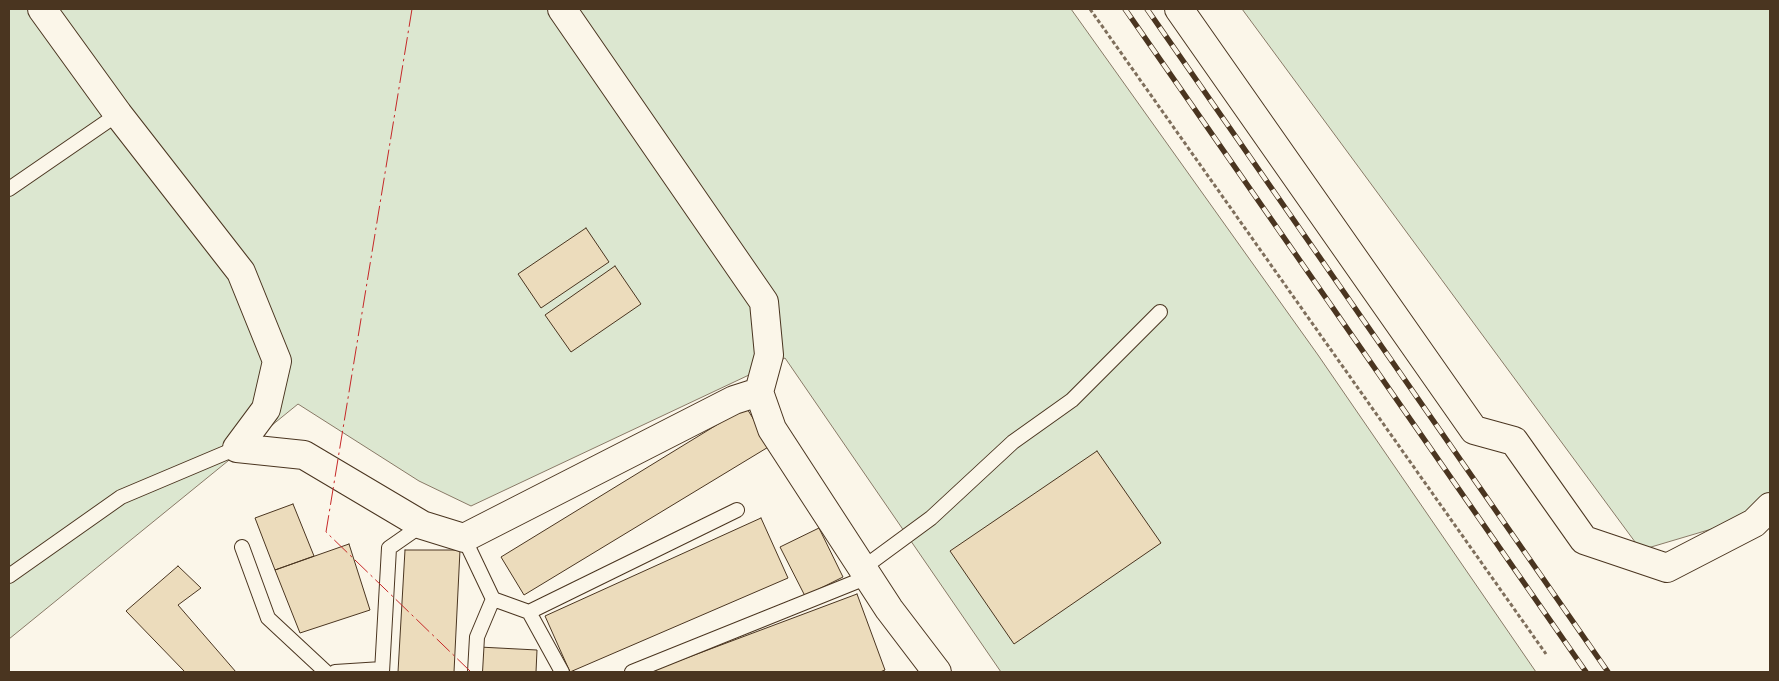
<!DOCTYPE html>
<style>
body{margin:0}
#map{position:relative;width:1779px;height:681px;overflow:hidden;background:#fbf6e9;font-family:Overpass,sans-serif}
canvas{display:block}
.frame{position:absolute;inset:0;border:10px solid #4a3520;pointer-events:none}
</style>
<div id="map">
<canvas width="1779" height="681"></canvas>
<div class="frame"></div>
</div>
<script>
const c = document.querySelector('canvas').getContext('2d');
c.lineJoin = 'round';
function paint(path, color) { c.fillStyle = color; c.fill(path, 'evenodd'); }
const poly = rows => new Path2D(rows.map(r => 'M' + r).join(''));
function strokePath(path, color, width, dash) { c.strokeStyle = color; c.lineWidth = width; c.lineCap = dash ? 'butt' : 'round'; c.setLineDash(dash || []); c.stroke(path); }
const green = poly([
 [9,9,1071,9,1318,355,1536,672,1001,672,785,358,471,506,419,481,298,404,9,639,9,9],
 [1242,9,1770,9,1770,497,1752,517,1641,550,1242,9]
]);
const building = poly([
 [586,228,609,262,541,308,518,274,586,228],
 [615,266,641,304,571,352,545,315,615,266],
 [746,407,770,446,524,595,501,557,746,407],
 [1097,451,1161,543,1014,644,950,551,1097,451],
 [293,504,314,556,275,570,255,518,293,504],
 [761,518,788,578,570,672,545,616,761,518],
 [819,528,843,577,805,596,780,547,819,528],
 [349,544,370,610,300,633,275,570,349,544],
 [405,550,460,550,454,672,398,672,405,550],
 [178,566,201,588,178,605,236,672,185,672,126,611,178,566],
 [857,594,885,670,880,672,649,672,857,594],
 [479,647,537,650,536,672,478,672,479,647]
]);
const path = poly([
 [1090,9,1546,654]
]);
const service = poly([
 [9,189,118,114],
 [464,538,493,599,529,612,562,672],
 [242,547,268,618,326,672],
 [863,568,931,518,1013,442,1072,400,1160,312],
 [9,576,121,497,237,448],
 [529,612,737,510],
 [335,672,382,669],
 [382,672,389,548,422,525],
 [475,672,477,637,493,599],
 [632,672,868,577]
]);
const minor = poly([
 [42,9,118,114,241,272,277,361,266,409,237,448],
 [562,9,764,302,769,355,759,392],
 [1179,9,1474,430,1514,441,1584,540,1667,568,1754,523,1770,507],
 [237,448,304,455,422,525,464,538,734,400,759,392,772,429,889,609,937,672]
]);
const rail = poly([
 [1125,9,1586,672],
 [1147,9,1608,672]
]);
const power = poly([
 [412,9,326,532,471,672]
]);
paint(green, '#dce7d0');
strokePath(green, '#887966', 1);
paint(building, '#ecdcbc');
strokePath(building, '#4a3520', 1);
strokePath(service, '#4a3520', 16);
strokePath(minor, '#4a3520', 30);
strokePath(path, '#7f6f5c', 3, [4, 2.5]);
strokePath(service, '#fbf6e9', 14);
strokePath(minor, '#fbf6e9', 28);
strokePath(rail, '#4a3520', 5.5);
strokePath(rail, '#fbf6e9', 4, [11]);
strokePath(power, '#c62828', 1, [18, 4, 2.5, 4]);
</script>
